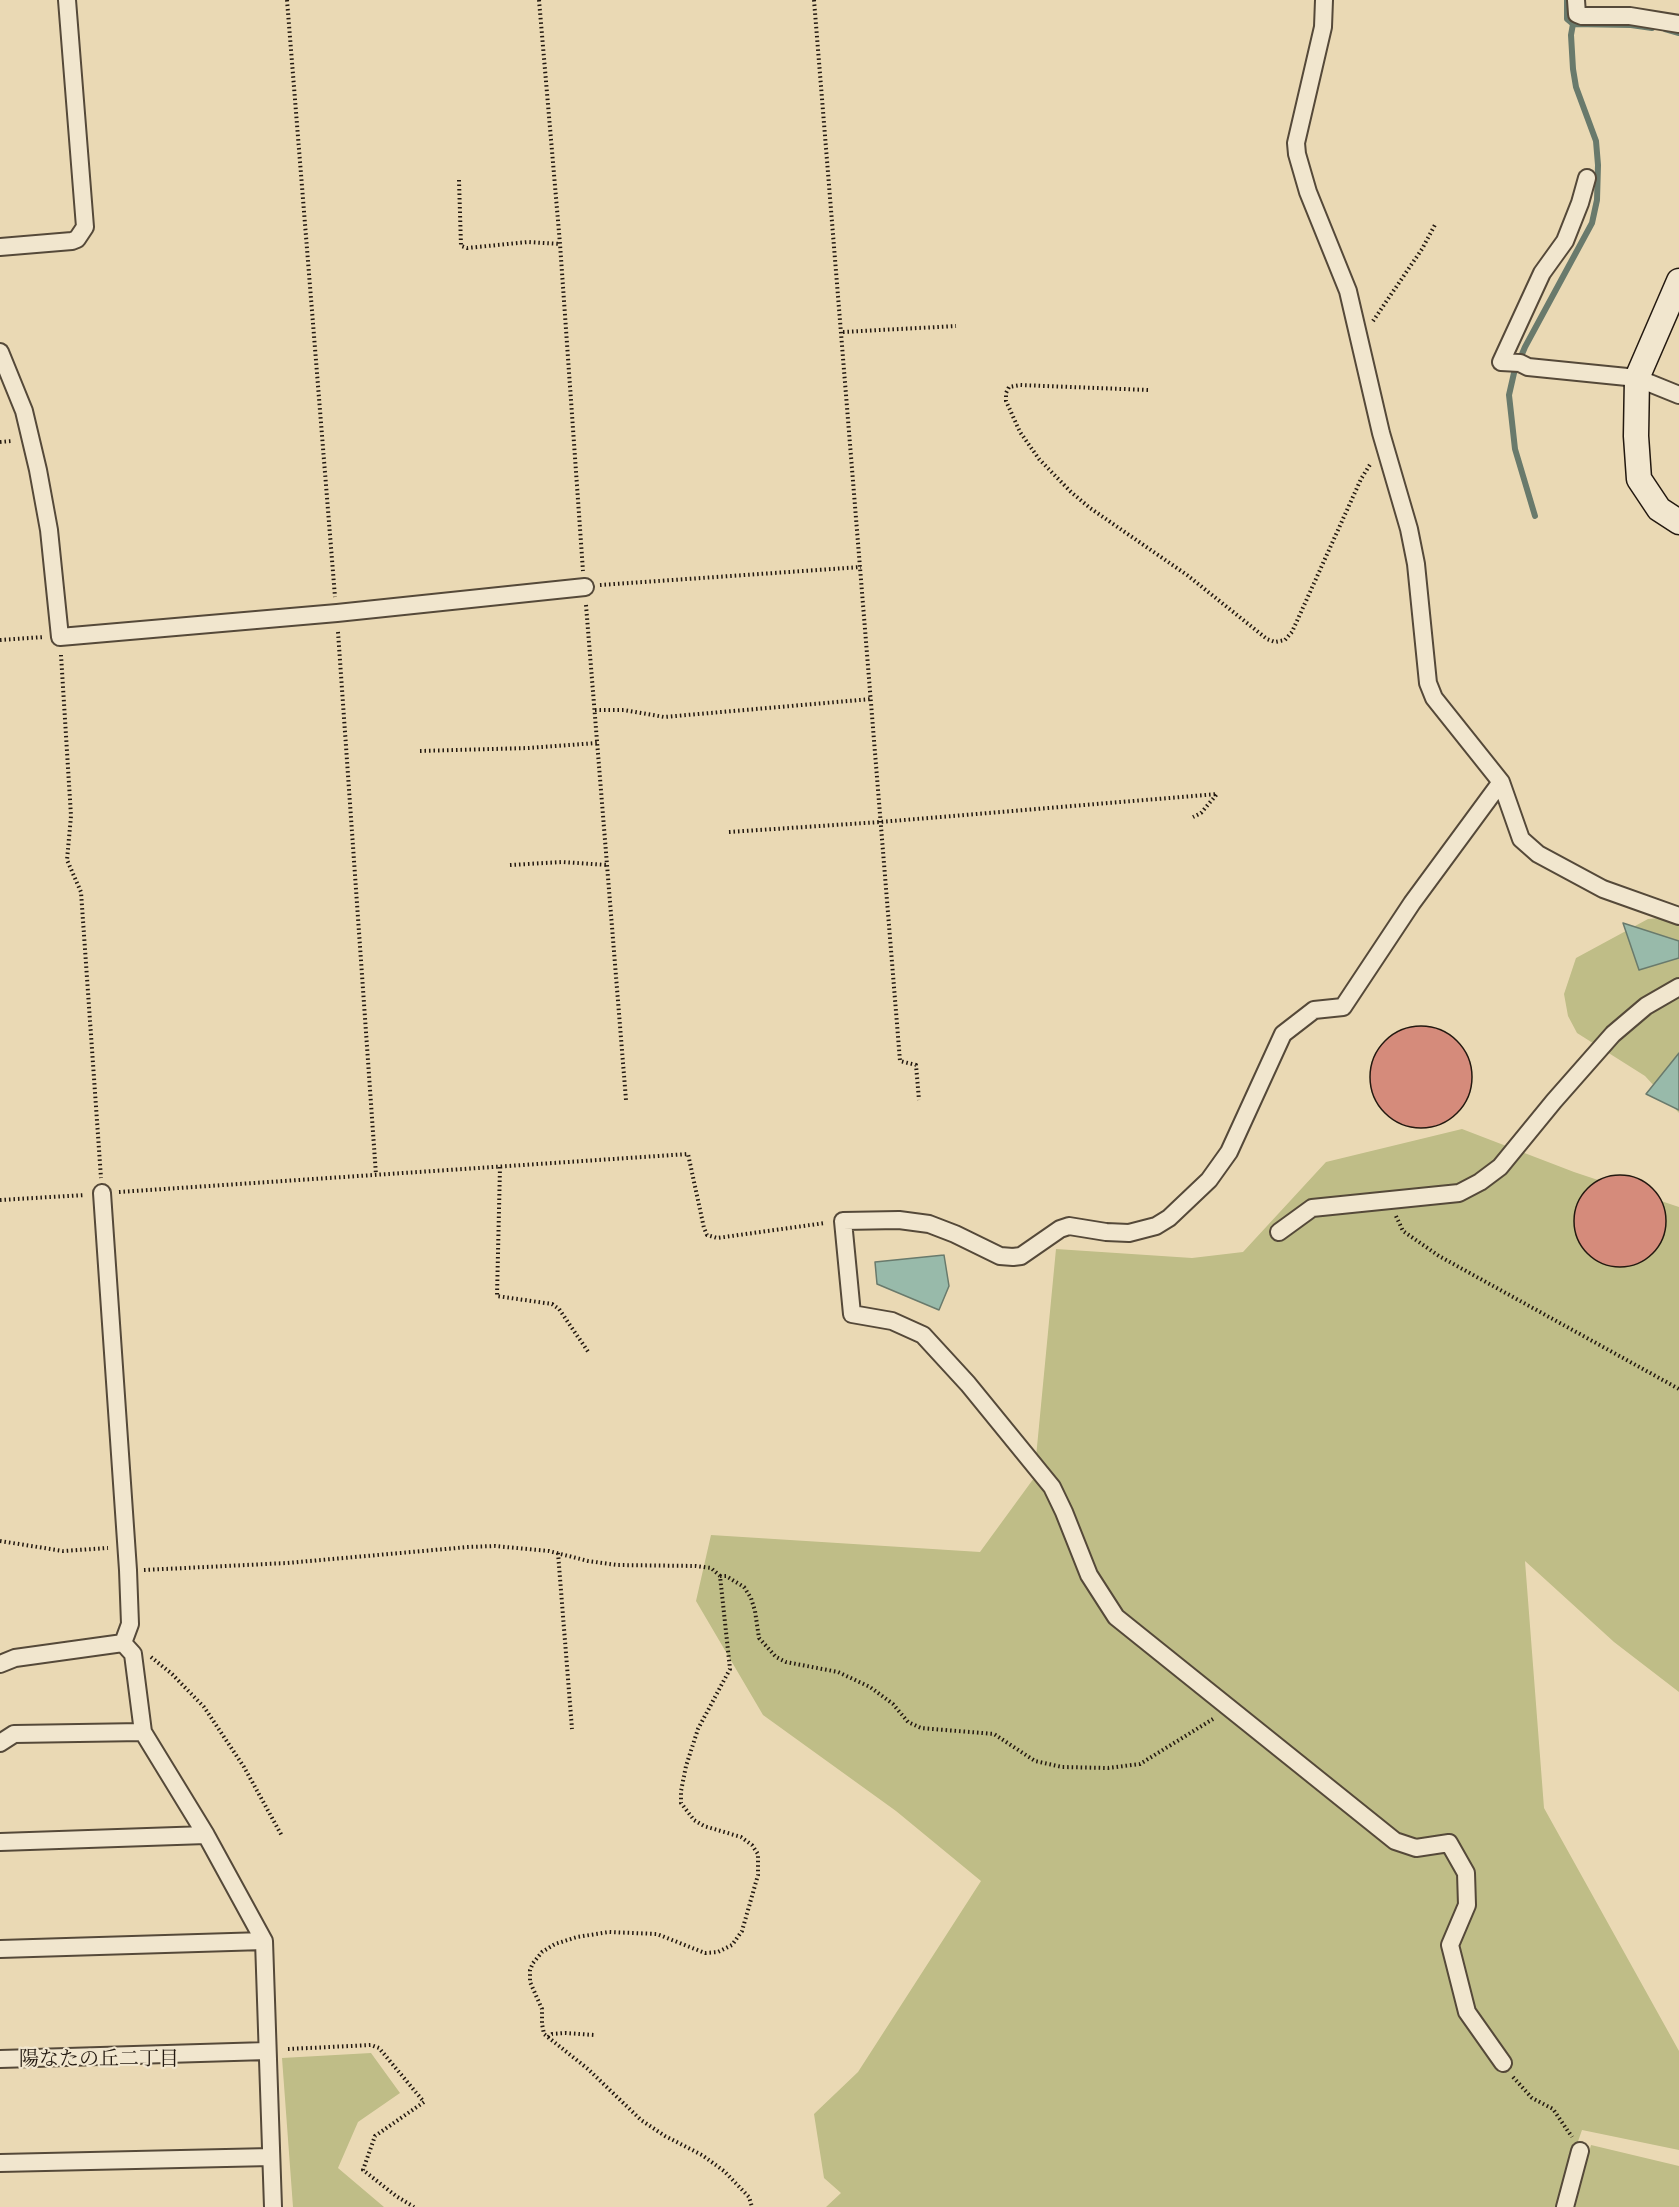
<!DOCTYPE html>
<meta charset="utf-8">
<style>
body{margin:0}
canvas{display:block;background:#ead9b4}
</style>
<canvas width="1679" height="2207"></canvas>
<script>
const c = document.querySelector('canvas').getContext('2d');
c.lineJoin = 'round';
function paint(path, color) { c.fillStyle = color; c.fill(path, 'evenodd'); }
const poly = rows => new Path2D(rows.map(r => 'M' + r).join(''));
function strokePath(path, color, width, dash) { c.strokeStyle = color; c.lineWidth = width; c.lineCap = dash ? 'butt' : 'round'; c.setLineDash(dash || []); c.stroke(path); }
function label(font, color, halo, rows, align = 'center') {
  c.font = font + ' "Old Standard TT","Noto Serif JP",serif'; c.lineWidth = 4.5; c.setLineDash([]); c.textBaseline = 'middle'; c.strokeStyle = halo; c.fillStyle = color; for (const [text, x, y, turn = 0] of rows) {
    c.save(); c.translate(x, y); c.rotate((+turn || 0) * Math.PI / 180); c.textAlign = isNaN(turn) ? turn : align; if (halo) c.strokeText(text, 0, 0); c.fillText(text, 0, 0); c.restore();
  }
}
const green = poly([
 [1679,916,1679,1113,1645,1076,1577,1033,1568,1016,1564,994,1576,958,1648,919],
 [1462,1129,1574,1172,1679,1207,1679,1692,1614,1642,1525,1561,1544,1808,1679,2051,1679,2150,1582,2130,1555,2207,826,2207,841,2193,824,2178,814,2114,858,2072,981,1881,896,1811,763,1715,696,1601,711,1535,980,1552,1034,1478,1056,1249,1192,1258,1243,1252,1326,1162],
 [371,2053,400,2093,358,2122,338,2168,384,2207,293,2207,282,2058],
 [1591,2145,1679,2166,1679,2207,1575,2207]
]);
const water = poly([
 [1623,923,1679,941,1679,958,1639,970,1623,923],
 [1679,1053,1679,1110,1646,1094,1679,1053],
 [944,1255,949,1286,939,1310,877,1284,875,1262,944,1255]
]);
const stream = poly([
 [1567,0,1567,19,1573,24,1631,25,1652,28],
 [1665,29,1679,33],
 [1535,516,1515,449,1509,395,1514,373,1525,347,1592,223,1597,200,1598,165,1596,141,1576,87,1573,69,1571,35,1573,24]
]);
const building = poly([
 '1370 1077a51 51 0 1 1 102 0a51 51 0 1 1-102 0Z',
 '1574 1221a46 46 0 1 1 92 0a46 46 0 1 1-92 0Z'
]);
const path = poly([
 [287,0,335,597],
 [539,0,560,244,583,571],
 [814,0,900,1061,916,1065,919,1100],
 [459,180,461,246,467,248,528,242,560,244],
 [1373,321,1422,249,1436,223],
 [843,332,956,326],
 [1148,390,1020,385,1009,387,1006,393,1006,401,1020,432,1039,459,1071,492,1090,508,1187,575,1267,639,1275,642,1285,640,1292,632,1361,479,1371,463],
 [0,442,12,441],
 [600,585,861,567],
 [586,605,626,1100],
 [338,632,376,1175],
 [0,640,44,637],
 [61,655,71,816,67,860,81,892,101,1178],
 [595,710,624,710,664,717,871,699],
 [420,751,528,748,597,743],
 [729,832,880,822,1217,794,1201,813,1193,817],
 [510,865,562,862,607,865],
 [500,1167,497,1296,552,1304,559,1309,589,1353],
 [119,1192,688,1154,704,1228,707,1235,717,1238,825,1223],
 [0,1200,85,1195],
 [1396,1216,1403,1231,1439,1256,1679,1389],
 [0,1541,63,1551,108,1548],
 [558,1553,572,1729],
 [144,1570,287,1563,468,1547,495,1546,549,1551,588,1561,617,1565,696,1566,711,1568,720,1576,730,1669,698,1729,686,1766,681,1791,681,1803,694,1820,704,1826,741,1837,752,1845,758,1854,758,1875,742,1931,732,1945,718,1952,705,1953,657,1934,609,1932,577,1937,555,1944,542,1952,533,1963,530,1970,530,1982,542,2009,542,2024,544,2034,588,2069,641,2120,665,2136,702,2155,724,2171,749,2197,752,2207],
 [720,1576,726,1576,744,1587,751,1598,755,1611,759,1638,776,1657,786,1662,838,1672,870,1687,893,1704,908,1722,921,1728,994,1734,1035,1761,1062,1767,1108,1768,1140,1764,1213,1719],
 [151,1657,172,1674,204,1707,244,1767,282,1836],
 [548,2037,552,2034,565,2033,594,2035],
 [288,2049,371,2045,379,2048,424,2102,375,2136,363,2170,396,2196,414,2207],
 [1513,2077,1532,2098,1553,2109,1572,2137]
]);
const street = poly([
 [1324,0,1323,27,1296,143,1297,154,1308,192,1348,291,1381,433,1409,529,1416,564,1428,683,1434,698,1501,782,1521,839,1538,854,1603,889,1679,916],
 [1576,0,1577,14,1582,16,1630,16,1679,24],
 [1587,178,1580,203,1565,241,1542,273,1501,362,1520,363,1528,367,1637,378,1679,395],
 [0,247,72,241,77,239,85,227,67,0],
 [0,352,24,411,38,470,49,530,60,637,337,613,585,587],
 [1501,782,1412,903,1343,1007,1314,1010,1283,1034,1229,1152,1209,1180,1169,1218,1156,1226,1129,1233,1106,1232,1069,1226,1060,1229,1021,1256,1013,1257,1000,1256,955,1234,929,1224,899,1220,843,1221,852,1314,892,1321,923,1335,968,1384,1052,1487,1064,1512,1089,1575,1116,1617,1395,1841,1416,1848,1449,1843,1466,1873,1467,1905,1450,1945,1467,2012,1503,2063],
 [1279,1232,1312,1208,1459,1193,1480,1182,1500,1167,1554,1101,1613,1034,1646,1006,1679,987],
 [123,1643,133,1654,143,1732,206,1835,264,1941,273,2207],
 [0,1664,15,1658,123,1643,130,1624,128,1570,102,1193],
 [0,1743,14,1734,143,1732],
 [0,1842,206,1835],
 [0,1949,264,1941],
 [0,2059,267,2051],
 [0,2163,271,2157],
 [1565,2207,1580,2151]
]);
const secondary = poly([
 [1679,281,1637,378,1636,436,1639,479,1659,509,1679,522]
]);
const neighbourhoodNames = [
 ["陽なたの丘二丁目",99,2060]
];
paint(green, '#bfbd87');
paint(water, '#98baaa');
strokePath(water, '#697a6c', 1.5);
strokePath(stream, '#697a6c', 6);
paint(building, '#d58b7b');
strokePath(building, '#231910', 1.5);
strokePath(street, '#554939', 20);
strokePath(secondary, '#231910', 27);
strokePath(path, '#231910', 4, [1.5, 3]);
strokePath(street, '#f1e6ce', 16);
strokePath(secondary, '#f1e6ce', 24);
label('20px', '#231910', '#f1e6ce', neighbourhoodNames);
</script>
